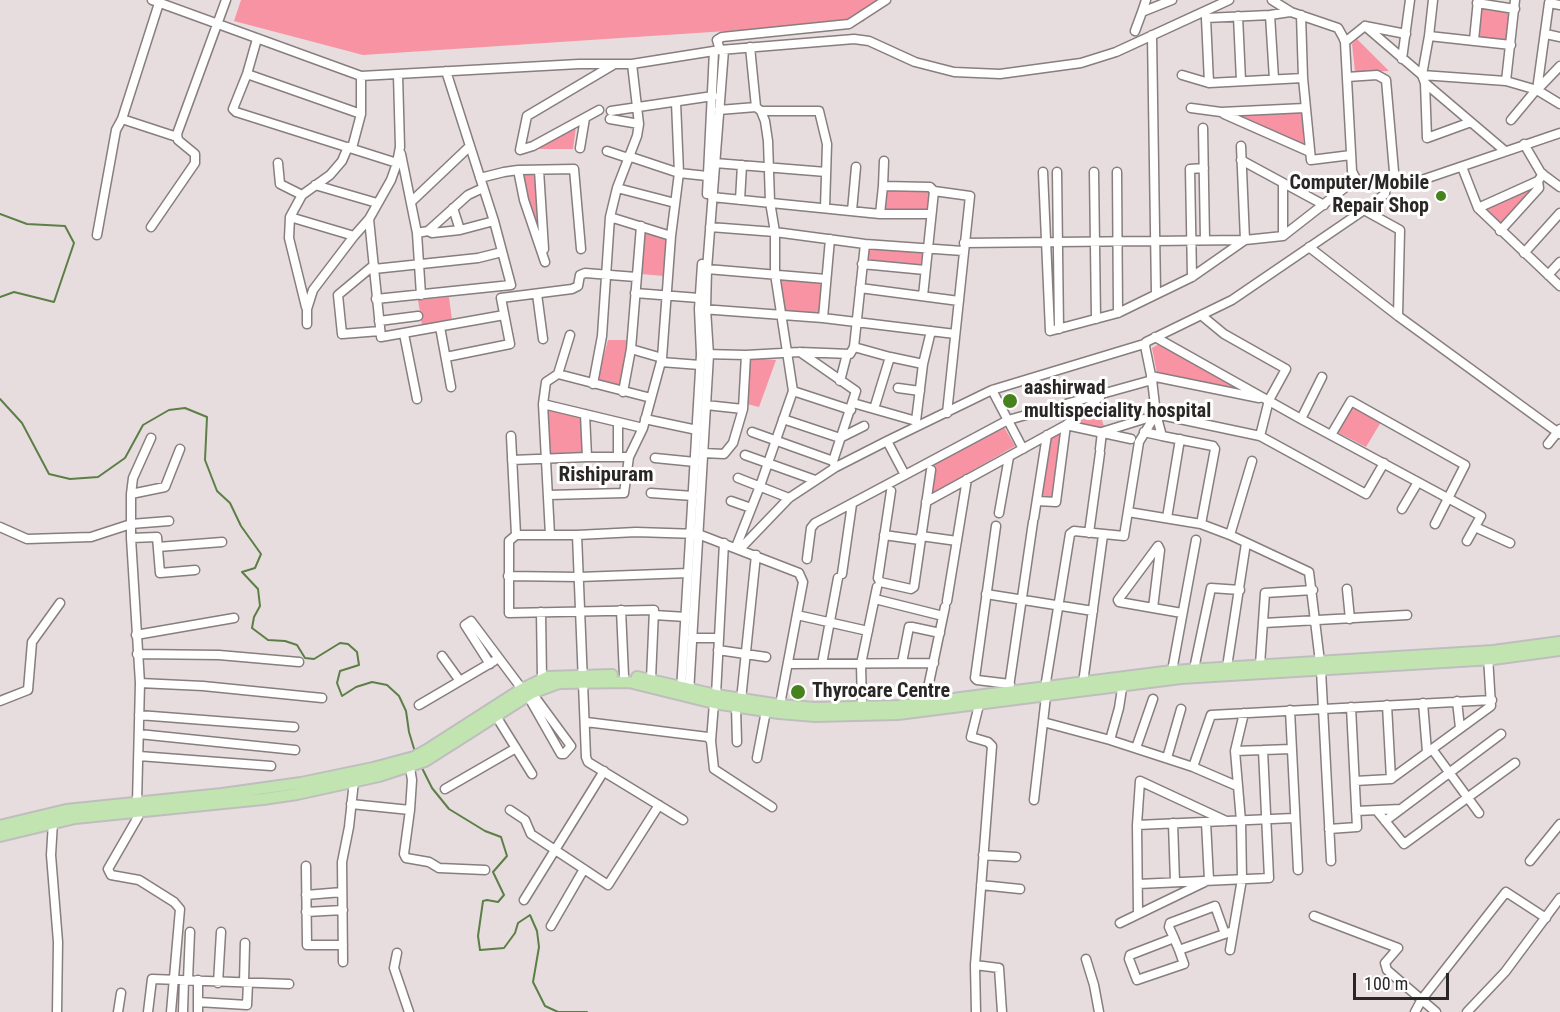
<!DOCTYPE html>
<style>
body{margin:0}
#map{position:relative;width:1560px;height:1012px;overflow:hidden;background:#e8ddde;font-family:"Roboto Condensed",sans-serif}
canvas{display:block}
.scale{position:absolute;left:1353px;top:973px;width:96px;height:27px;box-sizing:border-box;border:3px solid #2a2626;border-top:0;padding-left:8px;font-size:18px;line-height:21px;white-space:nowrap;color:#2a2626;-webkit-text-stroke:4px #fff;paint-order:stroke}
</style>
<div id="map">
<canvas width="1560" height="1012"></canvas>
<div class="scale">100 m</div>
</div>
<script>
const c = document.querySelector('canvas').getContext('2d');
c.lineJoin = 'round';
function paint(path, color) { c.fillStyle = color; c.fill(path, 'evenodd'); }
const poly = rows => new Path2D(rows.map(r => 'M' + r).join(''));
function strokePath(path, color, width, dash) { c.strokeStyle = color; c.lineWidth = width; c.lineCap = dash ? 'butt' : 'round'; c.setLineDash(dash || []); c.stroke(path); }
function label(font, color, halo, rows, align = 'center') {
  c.font = font + ' "Roboto Condensed",sans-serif'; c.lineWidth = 6; c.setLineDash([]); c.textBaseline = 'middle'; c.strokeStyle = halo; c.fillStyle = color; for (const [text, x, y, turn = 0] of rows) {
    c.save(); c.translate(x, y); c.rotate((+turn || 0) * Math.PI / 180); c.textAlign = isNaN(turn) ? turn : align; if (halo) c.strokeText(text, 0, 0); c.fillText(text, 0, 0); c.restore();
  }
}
const green = poly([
 [241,0,883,0,863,22,363,55,234,21],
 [1480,8,1510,11,1507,41,1477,37],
 [1357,39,1389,71,1355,72,1352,44],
 [1302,111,1304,147,1241,116],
 [576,127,573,149,540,149,540,146],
 [536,173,540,225,535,226,521,174],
 [1536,186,1499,226,1483,210],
 [887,188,931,190,929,212,884,212],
 [644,231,667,237,664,276,641,274],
 [869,247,923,251,921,265,866,261],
 [779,278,822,282,820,315,782,311],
 [449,297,452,320,422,326,418,300],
 [608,340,629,340,621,387,597,381],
 [1159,344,1233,384,1231,390,1158,378,1152,348],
 [748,358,776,360,759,407,747,404],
 [1095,401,1104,426,1094,430,1071,424,1088,414],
 [1352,406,1381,422,1366,447,1337,432],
 [547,408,580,416,583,454,550,456],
 [1004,427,1015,446,931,494,929,493,934,465],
 [1058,431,1060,435,1051,501,1036,498,1044,438]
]);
const stream = poly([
 [0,214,27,224,65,226,74,243,54,302,14,292,0,297],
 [0,399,22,423,49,474,70,479,98,477,125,458,143,425,169,410,185,408,207,417,205,460,217,491,230,503,241,526,261,554,255,568,242,572,258,589,260,606,254,617,252,628,268,640,285,641,297,645,305,658,314,659,340,643,348,644,357,652,359,665,340,671,337,683,342,696,356,687,372,682,387,685,399,696,406,711,409,732,415,752],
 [421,766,432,788,449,809,485,831,501,837,507,856,493,872,504,895,498,902,487,900,483,901,478,936,480,950,504,948,515,933,518,923,530,915,537,931,539,947,533,982,545,1006,558,1012,587,1012]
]);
const minor = poly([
 [152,0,361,76,579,64,632,64,720,50,854,39,869,41,915,62,954,72,1000,74,1081,63,1116,52,1229,0],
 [160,0,122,119,177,137],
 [1146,0,1142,12,1172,0],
 [1272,0,1291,12,1338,28,1343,37,1345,42,1352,171,1356,179,1362,182,1372,184,1410,184,1560,133],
 [1433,0,1429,36,1422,75,1425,83,1427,138,1471,122],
 [1477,3,1515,9],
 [1270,15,1274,79],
 [1301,15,1303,78,1311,160,1351,155],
 [1238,16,1241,81],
 [1365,26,1406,34],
 [1135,31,1142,12],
 [1546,34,1560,37],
 [1152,35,1156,294],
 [1429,36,1511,45],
 [1474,40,1478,0],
 [1345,42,1365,26,1422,75,1506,81,1537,90,1560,104],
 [720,50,717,40,722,37,849,24,886,0],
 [1402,59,1410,0],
 [247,74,257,39],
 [1182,75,1209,83,1303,78],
 [1347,77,1377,75,1386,80,1395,183],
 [1506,81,1515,0],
 [1209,83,1206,18,1270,15,1290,12],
 [1425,83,1505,151],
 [1537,90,1549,3,1560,5],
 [1537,90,1560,66],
 [1191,108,1221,112,1305,108],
 [599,110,533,146,520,150,527,116,613,65],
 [719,110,756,107,750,47],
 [611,111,713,96],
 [761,111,819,111,827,144,825,208],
 [361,114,247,74,233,109,236,112,397,163],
 [1224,114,1310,152],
 [610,119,639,124],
 [1511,120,1536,90],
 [1203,128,1205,240],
 [1524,144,1541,173,1560,187],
 [352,148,361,114,361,76],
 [580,148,585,118],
 [607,151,628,158],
 [401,154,417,233,421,295],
 [628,156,679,173,707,176],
 [1241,160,1324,205],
 [278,163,280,184,302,195],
 [715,163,826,172],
 [1462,167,1478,208,1560,286],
 [518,170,524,200,545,262],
 [539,170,544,249],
 [1043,172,1050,331,1118,313,1192,277,1245,240,1283,236,1356,179],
 [1057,172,1059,329],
 [1094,172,1096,319],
 [1117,172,1118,313],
 [480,178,504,172,518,170,574,169,581,249],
 [315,185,377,203],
 [883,186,884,161],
 [617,188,675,203],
 [707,194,714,51],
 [712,197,880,214,931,214],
 [740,200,742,165],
 [411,202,469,147],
 [453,208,460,230],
 [1478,208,1538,181,1543,174],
 [1364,210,1400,230,1398,316],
 [852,211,856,167],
 [880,214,883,186,930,187,934,191,970,196,947,413],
 [290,217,354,236],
 [610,217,671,236],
 [369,219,381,337,504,315],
 [151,227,195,163,195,154,178,140,177,134,226,0],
 [710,227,775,232,865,244,963,251],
 [428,231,432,233,460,230,494,221],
 [1500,231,1539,188,1538,181],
 [417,233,428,231,468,195,483,188],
 [97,235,116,130,122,119],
 [1283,236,1283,183],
 [964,243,1245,240,1241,146],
 [1309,247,1398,316,1560,434],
 [1524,253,1560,213],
 [862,264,925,270],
 [374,265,338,295,342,334,380,331],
 [374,269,478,258,502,252],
 [707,269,826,279],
 [1548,275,1560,262],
 [1192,277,1190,169,1204,168],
 [860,288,959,301],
 [635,293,699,298],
 [537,294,543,339],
 [923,296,934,191],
 [376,299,511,285,494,221,446,71],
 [306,307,289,238,290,217,302,195,330,175,342,161,348,147],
 [702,309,823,318,955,334],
 [1201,315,1224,334,1286,369,1269,400,1260,436],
 [823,318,830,239],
 [379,321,418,316],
 [307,324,307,309,313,290,354,236,369,219,391,180,397,163,400,147,398,75],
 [440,327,451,387],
 [404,334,417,399],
 [1155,337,1301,419,1481,516,1467,541],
 [854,347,890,357,923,364,916,421],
 [631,349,662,358],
 [800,352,856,391,833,461],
 [704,354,746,355,800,352,850,354,854,347,865,244],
 [446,357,510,344,501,298,572,289,578,286,580,275,585,273,636,277],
 [661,362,700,365],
 [923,364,931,331],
 [558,374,651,398],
 [1151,376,1259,398],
 [840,381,847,354],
 [593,384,602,336,610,217,617,188,637,136,639,124,632,64],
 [898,388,920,391],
 [992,390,1023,449],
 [793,391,851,410],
 [623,392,631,349,641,226],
 [853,403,916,421,918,425],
 [543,404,643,428],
 [706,405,743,409],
 [874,409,890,357],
 [585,414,587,457],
 [1156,414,1260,436,1366,494,1384,463],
 [645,419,697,430],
 [783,419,840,438,864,426],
 [1301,419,1322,377],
 [618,422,618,457],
 [752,432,833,461,834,464],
 [1144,432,1162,436,1156,414,1152,380,1145,346,1146,342,1232,300,1364,210,1385,194,1386,184],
 [1331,435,1351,401,1465,465,1435,524],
 [511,436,516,535,509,541,509,613,654,610,651,679],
 [1162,436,1213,446,1215,449,1201,524],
 [887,441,905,475],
 [1548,444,1560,429],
 [1100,449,1102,432,1144,419],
 [703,453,724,454,733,443,743,409,746,355],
 [745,455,815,480],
 [655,458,695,462],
 [512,460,587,457,629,457],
 [738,478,789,498],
 [891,491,878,578,880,582,911,589,914,587,931,470],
 [651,493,693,496],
 [131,494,165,487,180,449],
 [548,495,624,493,629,457,643,428,662,358,671,236,679,173,676,102],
 [731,501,751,508],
 [1037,501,1056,502,1066,425,1131,439],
 [926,502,1066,425,1100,397],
 [1402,509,1418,482],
 [1128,512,1201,524,1230,535,1309,572,1321,670,1331,861],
 [999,513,1009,457],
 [1034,518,1047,435],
 [1167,518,1180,439],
 [996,526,975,678,977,680,1010,684],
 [0,527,27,539,91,537,131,524,169,521],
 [1475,527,1510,543],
 [1089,533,1100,453],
 [516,535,577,535,636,532,698,534,799,573,803,582,779,710],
 [550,535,543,404,546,382,558,374,570,335],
 [577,535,586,757,588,762,683,820],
 [884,535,920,540],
 [1230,535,1252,461],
 [921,536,957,541],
 [131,538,157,537,160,573,195,570],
 [158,547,222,542],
 [736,547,760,486,793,391,775,274,775,232,770,202,768,141,765,121,761,111,756,107],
 [740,549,789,498,836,467,887,441,992,390,1144,344],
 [807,559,811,528,815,523,1008,420,1152,380],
 [842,574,852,504],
 [508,576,579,577,688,573],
 [1347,589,1350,619],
 [986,594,1093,611],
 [875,599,943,616],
 [947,601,967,479],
 [1153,608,1160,550,1158,546,1118,600,1119,602,1153,608,1182,613],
 [621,610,624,676],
 [541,612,542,679],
 [654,615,686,617],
 [797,615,868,631],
 [1264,623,1407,615],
 [136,635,234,618],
 [692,638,718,638],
 [718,650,766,657],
 [137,654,219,655,299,662],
 [442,656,460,681],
 [902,663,909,627,912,627,940,633],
 [490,664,465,625,471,621,522,689],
 [788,664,934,663],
 [822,664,838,578],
 [1260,665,1265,593,1313,590],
 [1227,667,1246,543],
 [1194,669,1211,588,1240,590],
 [1172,671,1196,540],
 [140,683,203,686,322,698],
 [1083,683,1103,535],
 [1009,687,1033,522],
 [1045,688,1070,534,1074,531,1124,536,1139,442,1156,414],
 [681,691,701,354,699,309,702,264],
 [689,693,709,355,706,309,707,269,724,50],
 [716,695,724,543],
 [528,696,561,754,564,754,571,746,532,693],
 [741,700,756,555],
 [0,701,28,690,32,642,60,603],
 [1457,701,1460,728],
 [925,702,945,607],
 [1423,703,1427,752],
 [419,705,494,661],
 [1387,705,1391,779],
 [736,707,737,742],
 [862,707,861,664,877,587],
 [1290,710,1298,870],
 [139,715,294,727],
 [496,716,532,774],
 [586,722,708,737,711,741,714,769,772,807],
 [1043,722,1110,740,1193,767,1237,786],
 [139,734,295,750],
 [1110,740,1119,708,1123,682],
 [711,741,714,703],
 [1136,748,1153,699],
 [1432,749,1479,813],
 [1235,751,1291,749],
 [139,756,271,766],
 [757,758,766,711],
 [1167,758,1181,709],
 [409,762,412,780,410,810],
 [1193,767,1211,715,1492,700],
 [1355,781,1391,779,1491,706,1488,656],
 [445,789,516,748],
 [1034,800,1046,696],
 [137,803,140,683,131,538,131,494,133,478,151,438],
 [351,804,410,810,404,854,406,858,429,862,439,868,485,870],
 [510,810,525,820,531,834,608,885,659,805],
 [1356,811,1401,809],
 [1377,811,1404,844,1515,763],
 [138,817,108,869,111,875,139,880,174,902,180,909,171,1012],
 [1385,821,1501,734],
 [53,822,51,855,58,942,57,1012],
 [1173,823,1175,882],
 [1137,825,1294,818],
 [1329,829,1357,827,1351,707],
 [983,855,1016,857],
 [1530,861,1560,824],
 [306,866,307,945,343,945],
 [1138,884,1269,878,1263,750],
 [981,885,1020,889],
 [306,895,342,892],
 [524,900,604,771],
 [306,912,343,910],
 [1138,913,1137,825,1140,781,1226,821],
 [1314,916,1398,948,1385,963,1387,970,1436,1012],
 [1120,923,1209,880,1206,822],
 [551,926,584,869],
 [1174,938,1130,955,1129,959,1137,980,1184,964,1179,950,1174,938,1169,927,1170,923,1215,906,1225,934],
 [1179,950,1230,932],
 [1230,950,1242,879,1241,821,1235,751,1244,713],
 [397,953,394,968,409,1012],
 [1086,959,1094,985,1099,1012],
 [343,962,342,862,349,827,354,781],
 [975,965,999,968,1002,1012],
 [188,980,190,932],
 [218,983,221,932],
 [244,983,245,943],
 [198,1002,247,1005,248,983],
 [118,1012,121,993],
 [148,1012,152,979,289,984],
 [183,1012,184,980],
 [198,1012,198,980],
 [976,1012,975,965,992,746,988,742,971,737,979,705],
 [1415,1012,1422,999,1506,892,1546,918],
 [1467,1012,1505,972,1560,898]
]);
const major = poly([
 [637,677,716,695,780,705,815,708,898,706,1172,671,1493,651,1560,642],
 [0,826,66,810,222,794,301,783,373,768,414,757,430,748,522,689,547,677,612,675],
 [0,836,75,818,263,799,297,794,379,776,425,761,532,693,559,683,629,682,714,703,779,713,815,716,898,714,1181,678,1493,659,1560,650]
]);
const markers = [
 [1441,196,6,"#46821e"],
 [1010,401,8,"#46821e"],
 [798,692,8,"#46821e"]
];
const poiNames = [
 ["Computer/Mobile",1429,184,"right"],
 ["Repair Shop",1429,207,"right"],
 ["aashirwad",1024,389],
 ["multispeciality hospital",1024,412],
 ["Thyrocare Centre",812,692]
];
const neighbourhoodNames = [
 ["Rishipuram",606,476]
];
paint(green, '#f793a2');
strokePath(stream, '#5b7f46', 2);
strokePath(minor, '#877e7e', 11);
strokePath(major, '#bfbebe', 14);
strokePath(minor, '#fff', 8);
strokePath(major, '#c2e4b0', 10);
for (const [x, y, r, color] of markers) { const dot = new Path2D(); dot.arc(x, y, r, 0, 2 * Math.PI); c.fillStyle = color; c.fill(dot); strokePath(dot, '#fff', 2); }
label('bold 20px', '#2a2626', '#fff', poiNames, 'left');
label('bold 21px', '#2a2626', '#fff', neighbourhoodNames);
</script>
